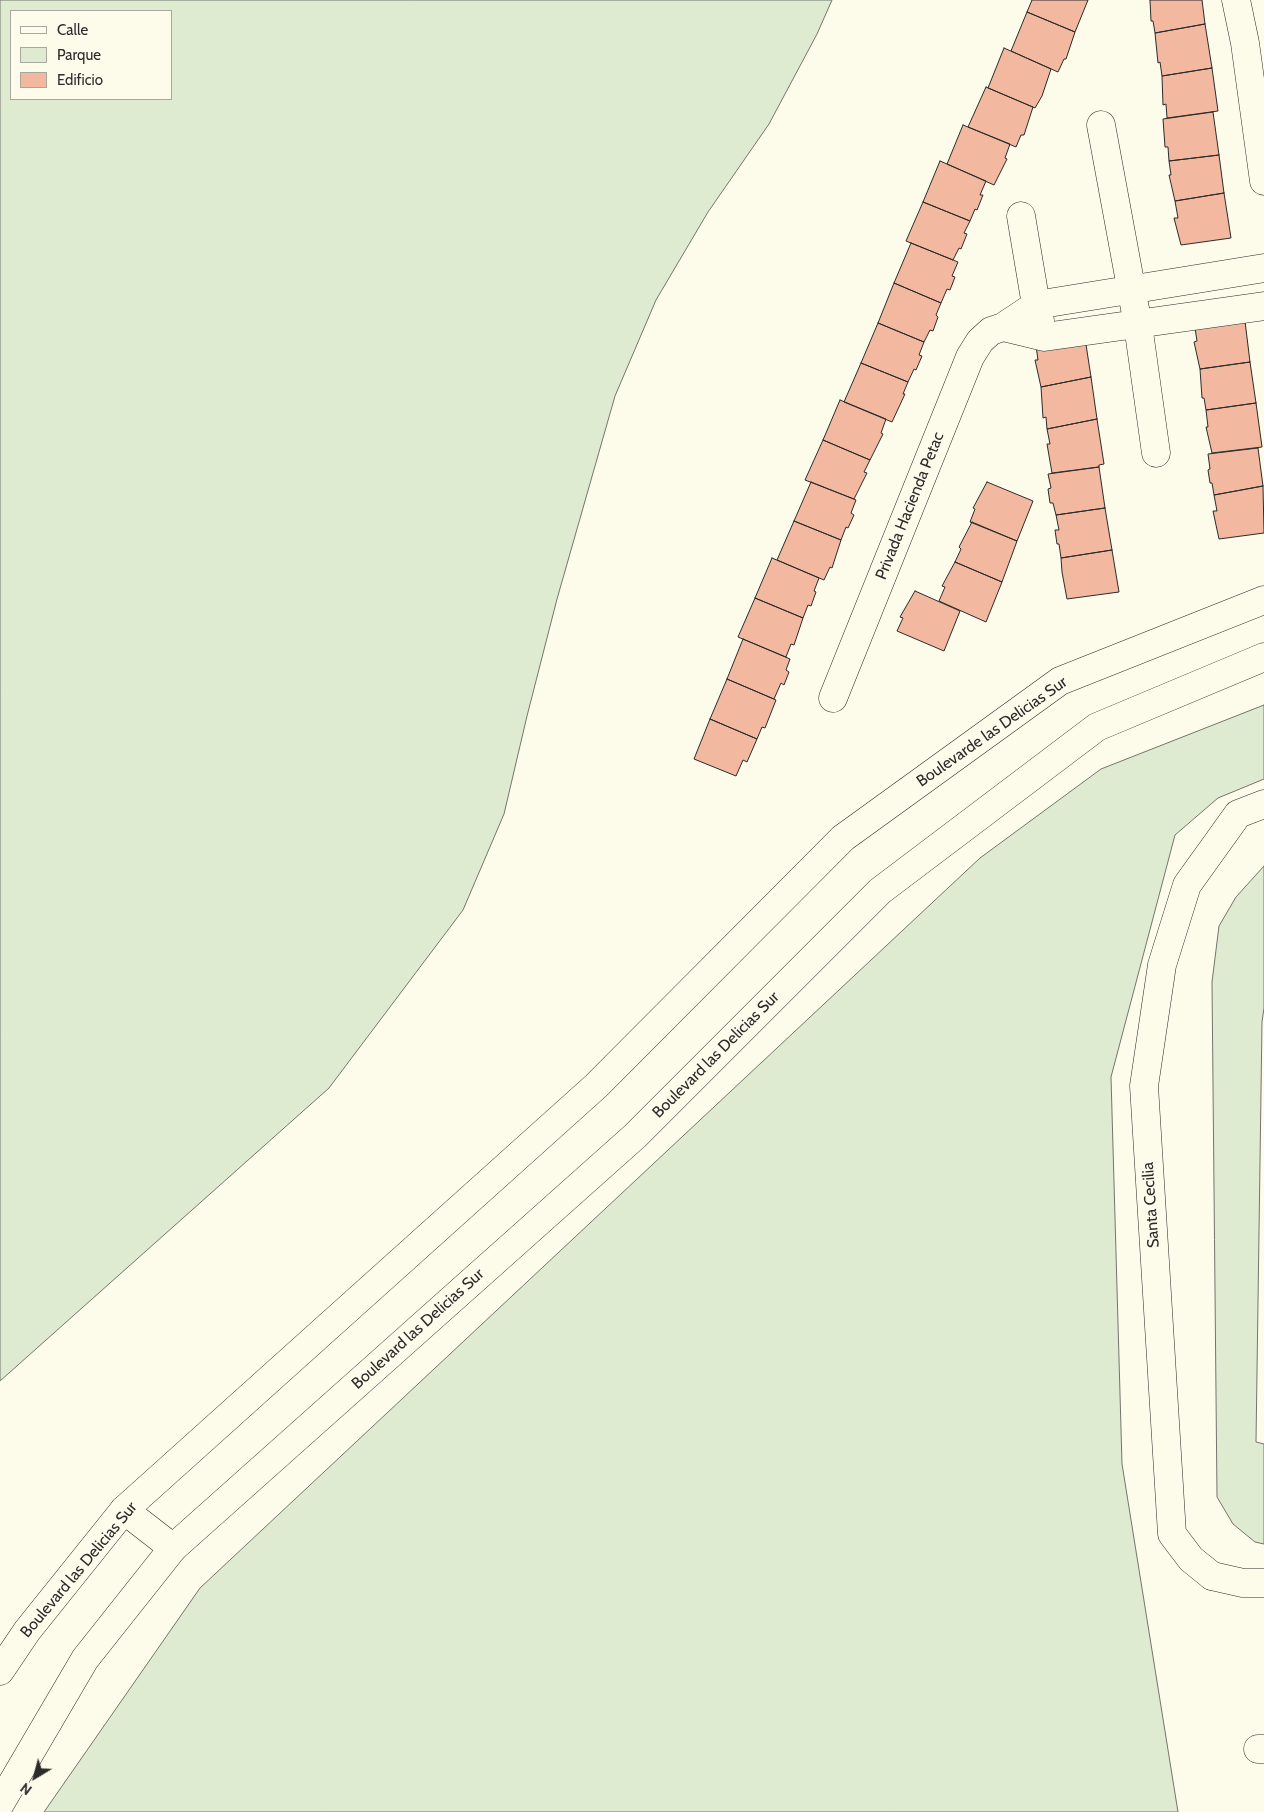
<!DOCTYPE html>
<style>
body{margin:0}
#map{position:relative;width:1264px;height:1812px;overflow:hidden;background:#fdfbea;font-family:Cabin,sans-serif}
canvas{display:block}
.legend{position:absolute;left:10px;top:10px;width:162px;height:90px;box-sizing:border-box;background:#fdfbea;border:1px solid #a9a89e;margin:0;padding:6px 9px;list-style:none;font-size:15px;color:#2b2b2b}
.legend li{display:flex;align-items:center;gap:10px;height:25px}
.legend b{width:25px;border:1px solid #a9a89e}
.north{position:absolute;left:10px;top:1752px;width:50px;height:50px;-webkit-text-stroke:4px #fdfbea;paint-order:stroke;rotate:217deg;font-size:14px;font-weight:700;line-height:20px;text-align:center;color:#2b2b2b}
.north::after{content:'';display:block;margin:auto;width:18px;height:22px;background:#2b2b2b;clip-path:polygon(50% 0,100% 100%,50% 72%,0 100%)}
</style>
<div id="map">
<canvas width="1264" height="1812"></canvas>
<ul class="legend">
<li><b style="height:6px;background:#fdfbea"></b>Calle</li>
<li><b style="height:14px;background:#deebd1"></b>Parque</li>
<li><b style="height:14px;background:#f2b8a0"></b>Edificio</li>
</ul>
<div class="north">N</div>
</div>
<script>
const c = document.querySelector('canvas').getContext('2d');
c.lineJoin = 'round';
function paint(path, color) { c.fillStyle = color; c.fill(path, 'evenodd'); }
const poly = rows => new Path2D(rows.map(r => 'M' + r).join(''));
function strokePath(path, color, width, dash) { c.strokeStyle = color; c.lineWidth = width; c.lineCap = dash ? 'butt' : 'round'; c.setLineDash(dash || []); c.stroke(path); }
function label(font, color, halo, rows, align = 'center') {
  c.font = font + ' Cabin,sans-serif'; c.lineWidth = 4; c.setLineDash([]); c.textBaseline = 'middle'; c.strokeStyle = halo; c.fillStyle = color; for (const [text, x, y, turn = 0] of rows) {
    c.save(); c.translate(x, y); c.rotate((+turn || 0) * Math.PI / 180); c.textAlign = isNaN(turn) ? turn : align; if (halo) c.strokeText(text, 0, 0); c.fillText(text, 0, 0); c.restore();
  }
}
const green = poly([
 [0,0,832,0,817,34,769,124,708,212,656,300,615,396,557,599,527,716,504,814,463,910,329,1088,0,1381,0,0],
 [11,11,171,11,171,99,11,99,11,11],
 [1264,705,1264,779,1218,798,1175,835,1111,1077,1122,1464,1178,1812,44,1812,200,1588,980,858,1101,769,1264,705],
 [1264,866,1264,1008,1262,1022,1256,1442,1264,1444,1264,1544,1255,1542,1233,1524,1217,1497,1212,982,1219,926,1236,897,1264,866]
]);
const building = poly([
 [1032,0,1088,0,1075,32,1027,12,1032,0],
 [1150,0,1202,0,1205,24,1155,33,1153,21,1151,21,1150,0],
 [1027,12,1075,32,1066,59,1064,59,1058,72,1011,51,1027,12],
 [1205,24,1212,68,1162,76,1160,62,1158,63,1155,33,1205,24],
 [1004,48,1051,69,1042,96,1035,108,988,88,1004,48],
 [1212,68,1218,111,1167,118,1166,104,1163,105,1162,76,1212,68],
 [986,87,1033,107,1024,135,1021,135,1016,147,968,127,986,87],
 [1213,112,1219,155,1169,161,1168,147,1165,147,1163,119,1213,112],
 [963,125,1010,144,1005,158,1007,159,994,185,947,164,963,125],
 [1219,155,1224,193,1175,201,1169,175,1171,175,1169,161,1219,155],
 [940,161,986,181,980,195,983,195,977,210,975,209,970,221,923,202,940,161],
 [1224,193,1231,238,1181,245,1174,218,1178,218,1175,201,1224,193],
 [923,202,970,221,964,233,967,234,961,249,959,248,953,260,906,241,923,202],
 [911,243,958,262,952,276,955,277,950,290,947,289,941,303,894,283,911,243],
 [894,283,941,303,936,315,938,317,933,331,930,330,924,342,878,323,894,283],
 [1245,321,1250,362,1200,369,1194,342,1197,341,1195,328,1245,321],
 [878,323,924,342,919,355,922,356,916,370,914,369,908,382,861,363,878,323],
 [1085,338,1091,377,1041,387,1035,360,1038,360,1036,346,1085,338],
 [1250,362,1256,403,1206,410,1204,398,1202,398,1200,369,1250,362],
 [861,363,908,382,903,394,905,394,892,422,844,402,861,363],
 [1091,377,1097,419,1047,429,1046,417,1043,418,1041,387,1091,377],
 [840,400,886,419,881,433,883,434,870,460,823,440,840,400],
 [1256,403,1262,447,1212,453,1206,427,1208,427,1206,410,1256,403],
 [1097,419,1104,464,1099,465,1099,467,1052,473,1047,444,1050,444,1047,429,1097,419],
 [823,440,870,460,864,472,867,473,854,499,805,480,823,440],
 [1258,448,1263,486,1214,495,1212,483,1210,483,1208,470,1210,469,1208,454,1258,448],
 [1099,467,1105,508,1056,515,1053,503,1050,503,1048,489,1051,488,1048,474,1099,467],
 [811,482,856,500,851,513,854,515,848,528,846,527,841,540,794,521,811,482],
 [987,482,1033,501,1017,541,970,522,975,509,973,508,987,482],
 [1263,486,1264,533,1219,539,1213,511,1217,511,1214,495,1263,486],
 [1105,508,1112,550,1061,558,1059,544,1057,544,1055,530,1059,530,1056,515,1105,508],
 [794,521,841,540,832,568,830,567,824,580,777,560,794,521],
 [972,522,1017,541,1002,582,955,562,961,549,959,547,972,522],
 [1112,550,1119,592,1067,599,1062,572,1061,558,1112,550],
 [772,558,819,578,814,591,816,592,811,606,808,605,803,618,755,598,772,558],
 [955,562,1002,582,986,622,939,601,945,587,942,586,955,562],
 [915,591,960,611,944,651,897,631,903,618,900,617,915,591],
 [755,598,803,618,794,645,791,644,786,657,738,637,755,598],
 [743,639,790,659,786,670,789,672,784,685,781,683,774,699,727,679,743,639],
 [727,679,776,700,765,728,762,727,757,739,710,719,727,679],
 [710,719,757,739,747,762,743,760,736,776,694,759,710,719]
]);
const street = poly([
 [1236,0,1245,43,1264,181],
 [1101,125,1138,325,1156,453],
 [1021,216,1036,305,1040,321],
 [1003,327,1044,337,1264,306],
 [833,698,970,357,980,341,991,331,1003,327,1036,305,1264,268],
 [124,1510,173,1548],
 [1212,1576,1191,1559,1172,1534,1144,1086,1162,965,1187,885,1238,814,1264,804],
 [1258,1749,1264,1749]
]);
const secondary = poly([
 [1212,1576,1243,1583,1264,1583],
 [0,1671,27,1631,124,1510,596,1086,843,838,1060,681,1264,600],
 [0,1804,85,1659,173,1548,635,1136,880,891,1097,727,1264,657]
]);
const streetNames = [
 ["Privada Hacienda Petac",910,506,-68],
 ["Boulevarde las Delicias Sur",992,732,-35],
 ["Boulevard las Delicias Sur",716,1055,-45],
 ["Santa Cecilia",1151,1205,-94],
 ["Boulevard las Delicias Sur",418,1329,-42],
 ["Boulevard las Delicias Sur",79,1570,-50]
];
paint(green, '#deebd1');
strokePath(green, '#74746e', 1);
paint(building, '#f2b8a0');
strokePath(building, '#2b2b2b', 1);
strokePath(street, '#2b2b2b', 29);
strokePath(secondary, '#2b2b2b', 29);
strokePath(street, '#fdfbea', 28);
strokePath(secondary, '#fdfbea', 28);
label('16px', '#2b2b2b', '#fdfbea', streetNames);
</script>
